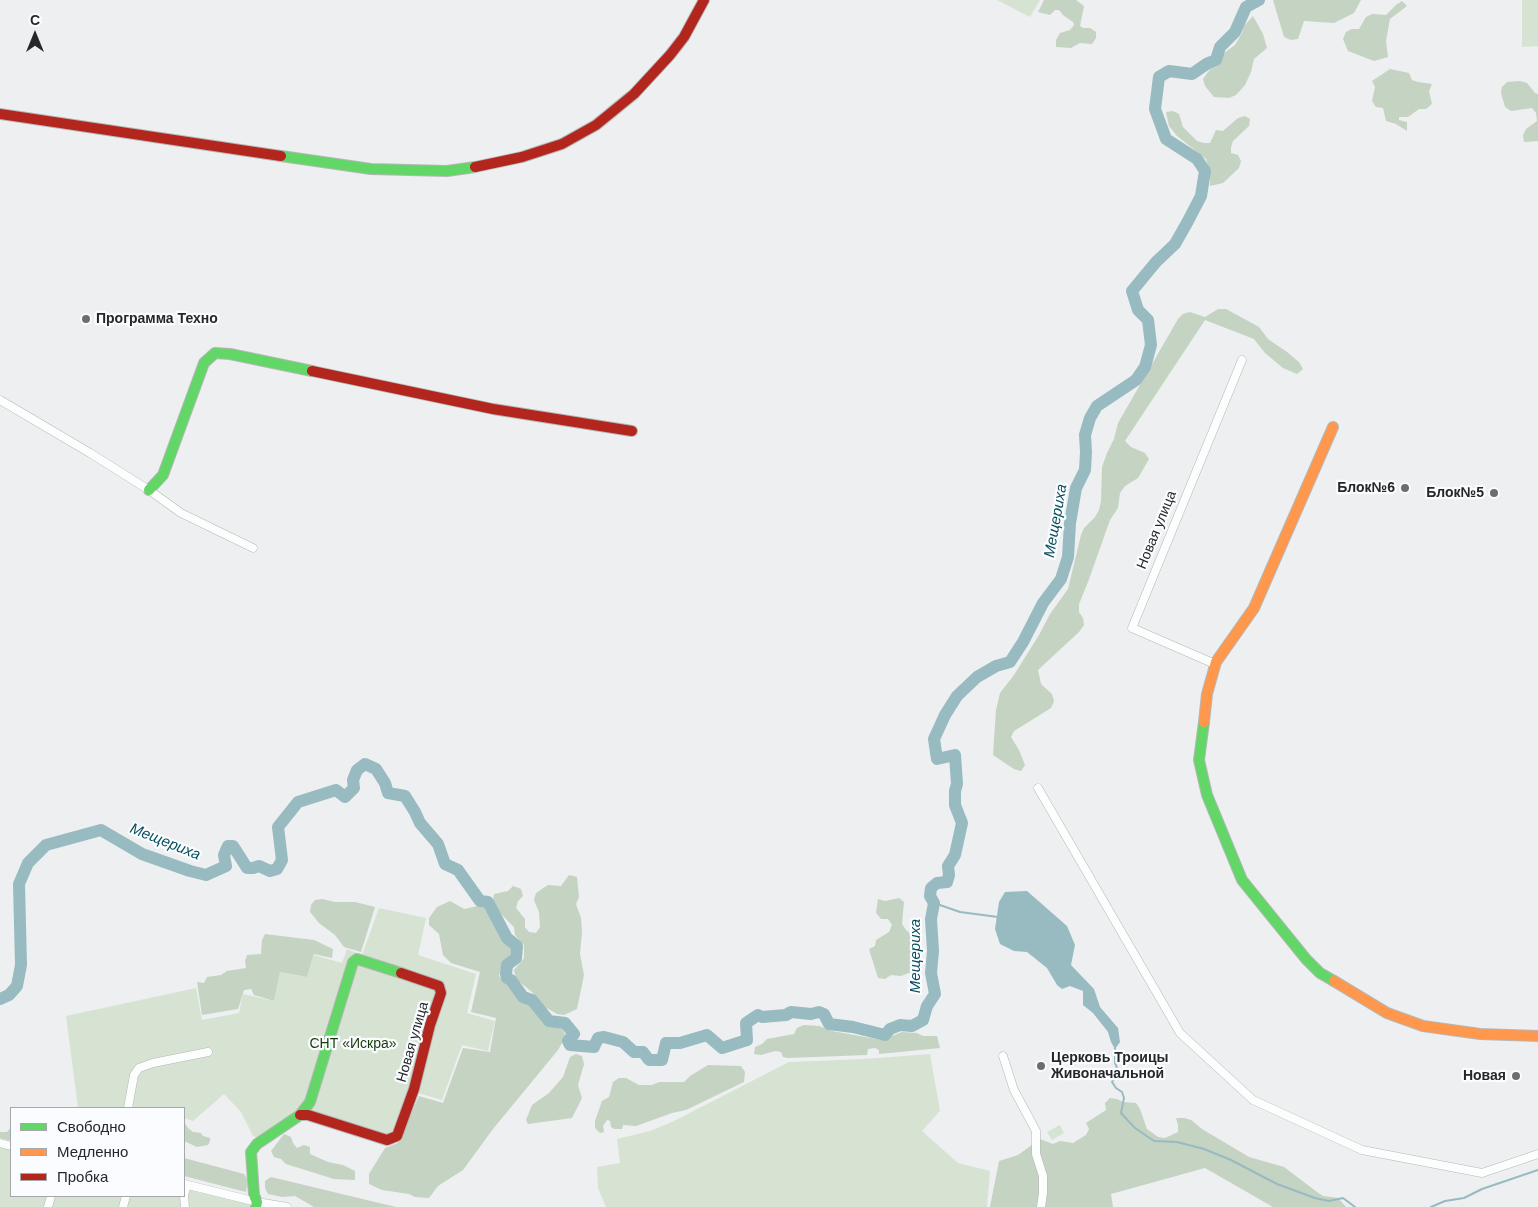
<!DOCTYPE html>
<meta charset="utf-8">
<style>
body{margin:0}
#map{position:relative;width:1538px;height:1207px;overflow:hidden;background:#edeff1;font-family:Helvetica,sans-serif}
canvas{display:block}
.legend{position:absolute;left:10px;top:1107px;width:175px;height:90px;box-sizing:border-box;background:#fafcff;border:1px solid #a5a7a9;margin:0;padding:6px 9px;list-style:none;font-size:15px;color:#262728}
.legend li{display:flex;align-items:center;gap:10px;height:25px}
.legend b{width:25px;border:1px solid #a5a7a9}
.north{position:absolute;left:10px;top:10px;width:50px;height:50px;-webkit-text-stroke:4px #fafcff;paint-order:stroke;rotate:0deg;font-size:14px;font-weight:700;line-height:20px;text-align:center;color:#262728}
.north::after{content:'';display:block;margin:auto;width:18px;height:22px;background:#262728;clip-path:polygon(50% 0,100% 100%,50% 72%,0 100%)}
</style>
<div id="map">
<canvas width="1538" height="1207"></canvas>
<ul class="legend">
<li><b style="height:6px;background:#63d668"></b>Свободно</li>
<li><b style="height:6px;background:#ff974d"></b>Медленно</li>
<li><b style="height:6px;background:#b3261e"></b>Пробка</li>
</ul>
<div class="north">С</div>
</div>
<script>
const c = document.querySelector('canvas').getContext('2d');
c.lineJoin = 'round';
function paint(path, color) { c.fillStyle = color; c.fill(path, 'evenodd'); }
const poly = rows => new Path2D(rows.map(r => 'M' + r).join(''));
function strokePath(path, color, width, dash) { c.strokeStyle = color; c.lineWidth = width; c.lineCap = dash ? 'butt' : 'round'; c.setLineDash(dash || []); c.stroke(path); }
function label(font, color, halo, rows, align = 'center') {
  c.font = font + ' Helvetica,sans-serif'; c.lineWidth = 4.5; c.setLineDash([]); c.textBaseline = 'middle'; c.strokeStyle = halo; c.fillStyle = color; for (const [text, x, y, turn = 0] of rows) {
    c.save(); c.translate(x, y); c.rotate((+turn || 0) * Math.PI / 180); c.textAlign = isNaN(turn) ? turn : align; if (halo) c.strokeText(text, 0, 0); c.fillText(text, 0, 0); c.restore();
  }
}
const green = poly([
 [997,0,1040,0,1030,17],
 [1522,0,1538,0,1538,46,1522,47],
 [379,908,426,918,418,955,476,974,467,1013,495,1021,488,1051,462,1045,442,1100,418,1093,389,1143,304,1115,264,1141,253,1136,241,1112,224,1094,193,1121,184,1118,184,1108,78,1108,66,1016,196,988,202,1020,239,1013,243,994,274,1001,280,972,307,977,314,955,342,963,347,949,362,955],
 [930,1054,940,1111,922,1131,958,1163,990,1171,987,1207,606,1207,598,1188,597,1167,620,1163,617,1139,650,1131,672,1122,789,1062,864,1059],
 [1060,1125,1064,1133,1052,1140,1047,1132],
 [0,1146,11,1149,11,1196,184,1196,184,1186,270,1207,0,1207]
]);
const forest = poly([
 [1044,0,1076,0,1084,6,1080,26,1083,28,1090,28,1096,32,1096,38,1092,44,1080,43,1071,48,1056,47,1056,40,1060,33,1070,30,1074,25,1073,22,1063,15,1059,10,1055,10,1050,15,1038,12],
 [1273,0,1361,0,1354,13,1334,23,1304,21,1298,39,1291,40,1284,37],
 [1402,1,1407,6,1390,19,1386,41,1388,57,1374,61,1348,51,1343,39,1346,32,1352,29,1359,29,1366,17,1372,14,1386,15,1396,5],
 [1253,16,1263,34,1267,48,1254,59,1251,72,1245,85,1236,95,1229,98,1214,97,1205,86,1203,79,1211,68,1217,66,1224,53,1235,45,1242,33,1244,26],
 [1390,69,1409,73,1412,80,1418,82,1432,84,1429,91,1432,104,1426,109,1419,109,1408,117,1399,117,1399,120,1407,122,1407,131,1396,124,1386,121,1383,108,1376,107,1372,101,1375,87,1372,81],
 [1520,81,1527,83,1535,93,1538,94,1538,141,1524,142,1523,135,1526,129,1537,121,1536,113,1532,108,1511,111,1505,107,1501,93,1502,87,1507,82],
 [1173,111,1179,114,1183,127,1197,141,1204,143,1210,143,1216,130,1223,131,1238,118,1245,116,1250,119,1249,126,1233,141,1231,147,1231,153,1238,155,1241,161,1239,168,1223,183,1210,186,1210,172,1206,159,1177,136,1169,126,1166,112],
 [1218,309,1226,309,1259,327,1268,339,1287,352,1299,362,1303,369,1297,374,1283,368,1265,353,1254,339,1205,320,1125,441,1131,447,1145,453,1149,459,1138,478,1125,486,1120,493,1118,508,1110,520,1088,582,1079,604,1079,612,1083,618,1084,625,1079,632,1038,670,1041,684,1052,694,1054,701,1051,708,1014,731,1011,737,1019,750,1025,765,1021,771,1014,769,993,755,996,710,1000,693,1014,675,1039,635,1050,614,1068,589,1081,535,1084,528,1095,517,1099,510,1101,501,1102,467,1107,453,1114,439,1118,423,1178,319,1183,314,1190,312,1205,317],
 [569,875,577,877,579,897,576,904,581,918,582,932,580,954,584,975,577,1009,564,1015,557,1014,545,1007,532,992,516,979,514,970,524,958,524,945,515,935,514,927,500,913,493,902,494,894,508,891,513,886,521,889,523,896,518,901,516,908,525,919,525,927,529,932,536,933,540,927,539,912,534,900,536,893,548,885,561,886],
 [899,898,904,902,902,924,906,930,917,939,920,958,914,971,901,976,891,975,885,979,878,978,869,949,875,946,876,940,889,932,892,925,888,919,881,919,876,913,878,899,885,901],
 [322,899,335,902,355,902,375,907,361,952,344,947,335,935,319,923,310,912,311,905,315,900],
 [450,901,464,909,478,906,485,907,506,942,512,947,509,957,501,968,499,976,504,982,510,984,519,997,531,1004,546,1023,562,1029,566,1036,558,1050,493,1129,463,1170,438,1186,429,1198,415,1197,409,1194,382,1190,369,1184,369,1174,385,1148,398,1143,419,1096,443,1103,463,1048,490,1052,496,1018,471,1012,480,972,451,963,443,955,439,934,429,925,429,918,437,907],
 [265,934,314,940,333,949,332,958,314,954,307,977,280,972,274,1001,254,995,251,989,244,990,238,1009,202,1015,197,982,204,983,207,977,221,975,227,971,246,968,245,961,247,955,261,954,262,940],
 [804,1025,819,1026,832,1031,882,1040,902,1032,917,1033,923,1036,937,1036,940,1048,879,1054,879,1050,875,1048,868,1049,867,1055,788,1058,783,1057,781,1052,775,1051,761,1055,754,1054,755,1047,762,1044,767,1039,794,1034,797,1028],
 [576,1054,582,1056,584,1064,578,1085,582,1098,572,1118,528,1124,526,1120,532,1105,549,1093,563,1077,570,1057],
 [708,1065,741,1066,745,1072,744,1082,686,1110,672,1113,636,1126,623,1125,622,1129,614,1129,611,1127,610,1121,607,1120,603,1126,604,1132,600,1133,595,1128,595,1121,602,1101,609,1097,613,1082,619,1078,626,1078,639,1085,652,1085,659,1082,684,1082,690,1076],
 [1110,1098,1117,1099,1123,1102,1136,1103,1140,1109,1147,1129,1158,1137,1165,1138,1178,1132,1178,1125,1176,1118,1184,1118,1191,1120,1202,1129,1249,1157,1284,1167,1317,1192,1323,1196,1338,1198,1346,1207,1273,1207,1205,1168,1111,1194,1113,1207,990,1207,999,1161,1018,1155,1040,1139,1053,1144,1060,1141,1073,1143,1086,1135,1089,1129,1086,1123,1106,1110,1105,1103],
 [184,1122,188,1128,193,1132,201,1133,203,1136,210,1138,210,1141,208,1145,197,1147,184,1141],
 [11,1127,11,1141,0,1138,0,1132,7,1132],
 [284,1134,291,1137,293,1143,297,1148,304,1145,310,1147,310,1154,328,1162,343,1165,355,1171,355,1180,334,1179,286,1164,281,1159,274,1157,271,1151],
 [184,1158,244,1174,248,1180,246,1192,184,1176],
 [271,1177,396,1207,314,1207,295,1196,282,1197,268,1194,265,1188,265,1181]
]);
const water = poly([
 [1027,891,1067,926,1075,945,1071,965,1094,989,1100,1007,1118,1028,1120,1042,1115,1049,1111,1042,1108,1032,1093,1013,1083,1005,1083,991,1070,986,1062,989,1057,985,1047,968,1027,952,1014,951,1000,944,995,929,999,902,1005,892]
]);
const stream = poly([
 [934,903,960,912,998,917],
 [1115,1048,1115,1063,1118,1070,1112,1082,1116,1088,1122,1092,1124,1098,1121,1113,1135,1128,1154,1141,1177,1142,1204,1149,1231,1160,1277,1184,1315,1198,1329,1201,1343,1198,1355,1207],
 [1431,1207,1445,1201,1464,1198,1482,1189,1538,1170]
]);
const river = poly([
 [0,999,9,995,17,986,21,965,19,884,28,863,46,845,101,830,142,854,190,871,206,875,226,866,224,855,228,846,233,846,247,868,253,868,259,866,270,871,277,869,282,860,278,827,298,802,336,790,345,797,354,788,353,780,357,770,365,764,376,769,385,783,388,793,405,796,415,812,420,823,438,844,445,864,458,870,480,901,488,902,507,938,517,946,516,958,507,965,506,974,507,978,511,980,523,997,532,1000,549,1021,565,1023,574,1034,568,1041,570,1045,594,1047,598,1038,604,1037,623,1042,634,1052,643,1052,649,1060,662,1060,666,1043,680,1043,707,1035,722,1048,747,1040,746,1023,758,1015,762,1017,786,1015,791,1012,811,1014,819,1012,824,1014,829,1024,853,1027,885,1035,890,1029,900,1025,912,1026,923,1020,927,1006,935,994,931,973,933,951,931,919,934,903,930,896,931,888,937,883,947,882,949,875,948,866,955,855,962,823,955,805,955,791,957,784,955,755,937,759,934,739,945,715,957,696,977,677,996,666,1010,662,1023,642,1043,603,1061,579,1068,557,1070,523,1076,488,1085,470,1086,452,1085,435,1090,418,1097,406,1136,380,1145,367,1151,345,1148,320,1138,310,1132,291,1156,262,1175,244,1188,221,1201,196,1205,171,1197,159,1166,139,1155,109,1159,77,1169,71,1192,74,1208,63,1216,60,1220,47,1235,32,1246,7,1259,0]
]);
const street = poly([
 [0,400,90,453,149,490,181,513,253,548],
 [1215,664,1132,628,1242,360],
 [1038,788,1180,1033,1253,1100,1362,1150,1482,1173,1538,1154],
 [1003,1056,1014,1090,1036,1131,1036,1154,1043,1176,1043,1193,1041,1207],
 [128,1108,134,1075,139,1068,153,1063,208,1052],
 [0,1143,11,1146],
 [184,1184,257,1202,287,1207],
 [184,1195,187,1185],
 [184,1196,185,1207],
 [48,1207,51,1196],
 [123,1207,126,1196]
]);
const fast = poly([
 [281,156,371,169,447,171,475,167],
 [149,490,163,475,204,363,215,353,230,354,312,371],
 [1204,722,1199,760,1207,795,1242,880,1306,959,1320,973,1334,981],
 [256,1207,257,1202,254,1195,251,1152,257,1144,300,1115,310,1102,353,962,357,959,401,973]
]);
const slow = poly([
 [1204,722,1207,694,1216,662,1254,608,1333,427],
 [1334,981,1387,1013,1423,1026,1480,1034,1538,1036]
]);
const jam = poly([
 [0,114,281,156],
 [475,167,522,157,562,144,596,125,634,94,670,55,684,37,704,0],
 [312,371,493,409,632,431],
 [300,1115,308,1115,387,1140,397,1136,414,1089,430,1025,441,993,439,986,401,973]
]);
const markers = [
 [86,319,5,"#6c6d6e"],
 [1405,488,5,"#6c6d6e"],
 [1494,493,5,"#6c6d6e"],
 [1041,1066,5,"#6c6d6e"],
 [1516,1076,5,"#6c6d6e"]
];
const poiNames = [
 ["Программа Техно",96,319,"left"],
 ["Блок№6",1395,488],
 ["Блок№5",1484,493],
 ["Церковь Троицы",1051,1058,"left"],
 ["Живоначальной",1051,1074,"left"],
 ["Новая",1506,1076]
];
const streetNames = [
 ["Новая улица",1157,530,-68],
 ["Новая улица",413,1042,-74]
];
const parkNames = [
 ["СНТ «Искра»",353,1044]
];
const waterNames = [
 ["Мещериха",1056,521,-80],
 ["Мещериха",165,842,22],
 ["Мещериха",916,956,-90]
];
paint(green, '#d6e3d3');
paint(forest, '#c5d3c2');
paint(water, '#98bac1');
strokePath(stream, '#98bac1', 2);
strokePath(river, '#98bac1', 12);
strokePath(street, '#b6b7b8', 9);
strokePath(fast, '#b6b7b8', 12);
strokePath(slow, '#b6b7b8', 12);
strokePath(jam, '#b6b7b8', 12);
strokePath(street, '#fcfdfd', 8);
strokePath(fast, '#63d668', 10);
strokePath(slow, '#ff974d', 10);
strokePath(jam, '#b3261e', 10);
for (const [x, y, r, color] of markers) { const dot = new Path2D(); dot.arc(x, y, r, 0, 2 * Math.PI); c.fillStyle = color; c.fill(dot); strokePath(dot, '#fafcff', 2); }
label('bold 14px', '#262728', '#fafcff', poiNames, 'right');
label('14px', '#262728', '#fafcff', streetNames);
label('14px', '#19390a', '#fafcff', parkNames);
label('italic 15px', '#084e5a', '#fafcff', waterNames);
</script>
